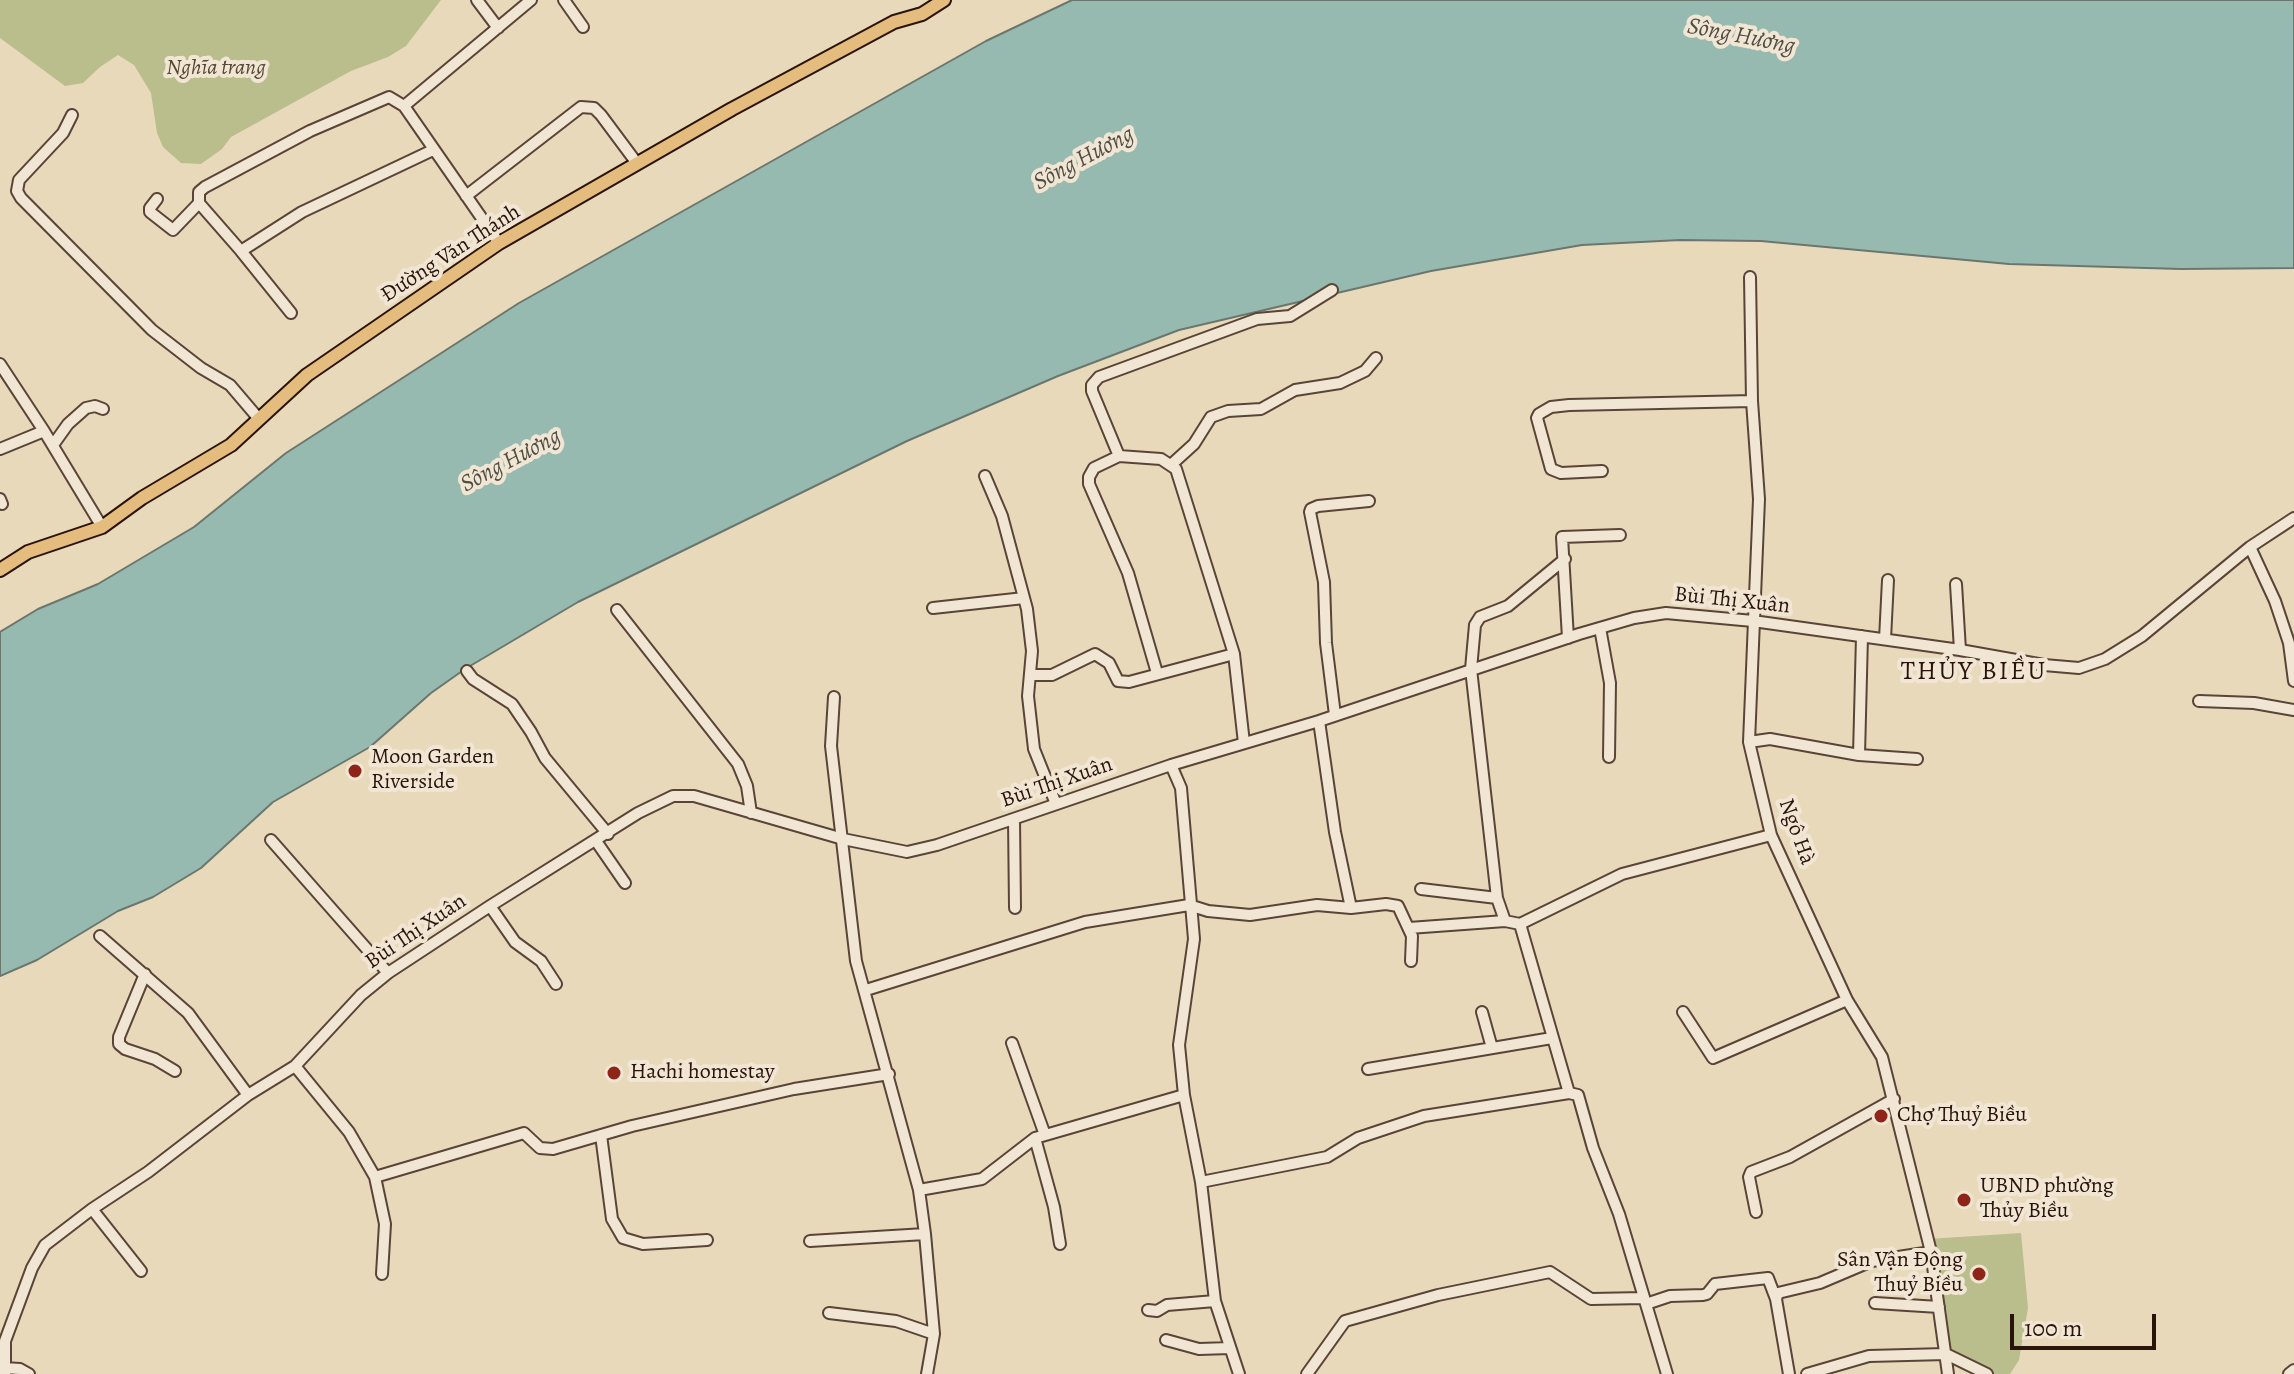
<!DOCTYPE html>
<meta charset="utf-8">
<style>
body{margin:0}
#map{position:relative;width:2294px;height:1374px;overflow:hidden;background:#e8d9bb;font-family:Alegreya,serif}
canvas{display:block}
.scale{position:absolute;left:2010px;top:1314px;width:146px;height:36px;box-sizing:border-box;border:4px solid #2a130b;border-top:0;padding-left:10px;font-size:24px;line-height:28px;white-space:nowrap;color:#2a130b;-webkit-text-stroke:6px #f0e6d3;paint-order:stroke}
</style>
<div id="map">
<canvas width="2294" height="1374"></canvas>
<div class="scale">100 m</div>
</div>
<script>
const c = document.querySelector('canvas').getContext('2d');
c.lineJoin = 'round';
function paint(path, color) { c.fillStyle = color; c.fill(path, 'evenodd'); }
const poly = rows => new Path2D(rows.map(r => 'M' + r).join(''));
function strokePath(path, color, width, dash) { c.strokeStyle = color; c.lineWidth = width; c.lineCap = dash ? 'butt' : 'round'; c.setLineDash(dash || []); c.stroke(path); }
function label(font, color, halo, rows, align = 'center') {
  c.font = font + ' Alegreya,serif'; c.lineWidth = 8; c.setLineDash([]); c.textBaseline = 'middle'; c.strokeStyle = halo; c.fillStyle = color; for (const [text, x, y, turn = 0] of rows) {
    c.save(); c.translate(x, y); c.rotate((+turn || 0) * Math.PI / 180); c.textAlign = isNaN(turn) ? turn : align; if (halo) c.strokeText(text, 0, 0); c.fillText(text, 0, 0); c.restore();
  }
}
const green = poly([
 [0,0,441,0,406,46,388,57,351,71,231,137,222,149,201,164,181,163,163,147,157,133,151,93,134,65,118,55,100,67,83,83,65,86,0,38],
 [2021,1233,2028,1308,2019,1360,2010,1374,1987,1374,1946,1354,1928,1239]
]);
const water = poly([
 [1072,0,2294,0,2294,268,2181,269,2009,264,1761,241,1680,240,1582,245,1431,271,1179,330,1058,376,907,441,578,602,465,669,431,693,370,747,273,802,201,868,153,897,118,911,37,960,0,976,0,632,38,609,98,584,194,527,286,453,519,303,986,41,1072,0]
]);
const minor = poly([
 [477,0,498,28],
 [564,0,583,27],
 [72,115,63,133,19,180,17,191,21,198,152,330,201,368,230,385,259,419],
 [466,196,581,107,594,108,601,115,636,162],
 [157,199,150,208,150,212,173,230,199,203,241,251,302,212,433,150],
 [199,203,199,192,205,187,310,131,389,97,404,106],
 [499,243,404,106,531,0],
 [241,251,291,313],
 [1750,277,1752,401,1759,499,1749,742,1771,835,1847,1000,1882,1057,1931,1252,1948,1374],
 [0,364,44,431,102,527],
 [53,445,68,424,86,408,95,406,103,409],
 [0,449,44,431],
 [1119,456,1092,391,1092,385,1099,377,1257,319,1290,316,1332,290],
 [1172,464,1194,444,1211,417,1228,411,1261,409,1295,390,1340,383,1365,371,1376,358],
 [1602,471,1561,473,1551,469,1537,418,1539,414,1551,407,1569,405,1752,401],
 [985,476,1002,516,1027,609,1032,651,1028,696,1034,749,1056,804],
 [0,499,2,504],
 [2250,547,2275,601,2289,643,2294,681],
 [1565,559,1508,606,1480,617,1475,625,1471,669,1497,898,1505,921,1520,924,1569,1093,1578,1095,1593,1148,1619,1214,1667,1374],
 [1956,584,1960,650],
 [933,608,1024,598],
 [617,610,738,764,747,786,751,813],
 [1600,628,1610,683,1609,757],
 [1568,638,1562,537,1620,535],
 [1885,639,1888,580],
 [467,671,473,679,512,704,531,732,545,758,608,834],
 [1157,673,1128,573,1089,484,1089,477,1094,468,1119,456,1161,459,1176,469,1234,654,1244,743],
 [1030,675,1052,675,1095,654,1109,663,1118,681,1129,682,1234,654],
 [834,697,831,746,856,961,919,1190,925,1234,934,1334,927,1374],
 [2199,701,2254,703,2294,710],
 [1335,715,1326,643,1324,582,1310,512,1311,509,1318,506,1369,501],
 [1319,721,1335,832,1351,908],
 [1749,742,1770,739,1859,755,1917,759],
 [1859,755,1862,636],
 [1014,819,1015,908],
 [271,840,388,973],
 [596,841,625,883],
 [1421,889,1497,898],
 [490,906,515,942,541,961,556,984],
 [1520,924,1622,874,1771,835],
 [1409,928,1505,921],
 [100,936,188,1013,248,1095],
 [145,974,119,1037,119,1044,125,1049,155,1059,175,1071],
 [866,990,1085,922,1189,905,1208,911,1250,915,1317,905,1351,908,1386,904,1398,906,1412,936,1411,961],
 [1482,1012,1492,1048],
 [1683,1012,1713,1058,1847,1000],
 [1012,1043,1045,1135],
 [295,1066,349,1132,375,1177,524,1133,540,1148,553,1149,632,1126,794,1089,889,1074],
 [1368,1069,1552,1038],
 [1184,1095,1201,1182,1215,1301,1239,1374],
 [601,1135,612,1219,623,1238,643,1244,707,1240],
 [1035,1138,1054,1207,1060,1244],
 [375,1177,385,1224,382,1274],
 [1201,1182,1327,1157,1358,1138,1424,1116,1569,1093],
 [919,1190,982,1179,1035,1138,1184,1095,1179,1045,1194,939,1181,788,1171,765],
 [92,1209,141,1271],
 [1756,1212,1749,1177,1751,1172,1790,1157,1894,1099],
 [810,1241,925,1234],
 [1875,1303,1939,1307],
 [1646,1304,1670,1296,1703,1295,1707,1294,1715,1284,1768,1278,1776,1299],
 [1148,1310,1157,1311,1167,1305,1215,1301],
 [829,1313,896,1321,934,1334],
 [1166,1340,1199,1349,1230,1348],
 [5,1368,20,1369,29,1374],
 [5,1374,5,1341,32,1268,45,1245,92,1209,148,1172,248,1095,295,1066,361,995,388,973,490,906,638,813,673,796,694,796,843,839,907,852,937,845,1171,765,1319,721,1579,634,1634,618,1666,613,1753,621,1960,650,2044,665,2079,668,2105,659,2142,636,2250,547,2294,518],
 [1307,1374,1345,1321,1438,1295,1550,1272,1591,1299,1644,1298],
 [1789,1374,1776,1299,1778,1293,1820,1283,1872,1261,1931,1252],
 [1807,1374,1869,1356,1946,1354,1987,1374],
 [2289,1374,2294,1370]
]);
const major = poly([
 [0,570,28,552,102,527,142,498,231,445,307,375,499,243,732,109,894,22,922,14,944,0]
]);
const markers = [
 [355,771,8,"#8f2418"],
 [614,1073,8,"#8f2418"],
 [1881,1116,8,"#8f2418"],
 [1964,1200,8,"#8f2418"],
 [1979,1274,8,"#8f2418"]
];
const parkNames = [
 ["Nghĩa trang",216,69]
];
const streetNames = [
 ["Đường Văn Thánh",451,254,-33],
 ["Bùi Thị Xuân",1732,601,6],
 ["Bùi Thị Xuân",1057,783,-19],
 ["Ngô Hà",1796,832,70],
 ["Bùi Thị Xuân",416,932,-34]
];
const poiNames = [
 ["Moon Garden",371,758],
 ["Riverside",371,783],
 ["Hachi homestay",630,1073],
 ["Chợ Thuỷ Biều",1897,1116],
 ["UBND phường",1980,1187],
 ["Thủy Biều",1980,1212],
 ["Sân Vận Động",1963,1261,"right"],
 ["Thuỷ Biều",1963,1286,"right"]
];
const waterNames = [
 ["Sông Hương",1741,37,11],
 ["Sông Hương",1084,159,-28],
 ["Sông Hương",511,461,-28]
];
const quarterNames = [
 ["THỦY BIỀU",1974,673]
];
paint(green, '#babe8d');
paint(water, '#97bab0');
strokePath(water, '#6b776e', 2);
strokePath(minor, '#5a4437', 14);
strokePath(major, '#2a130b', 16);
strokePath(minor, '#f0e6d3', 10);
strokePath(major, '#e4bc7e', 12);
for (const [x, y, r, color] of markers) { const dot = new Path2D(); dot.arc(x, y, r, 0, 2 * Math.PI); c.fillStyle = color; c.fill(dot); strokePath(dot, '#f0e6d3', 3); }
label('italic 22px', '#554632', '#f0e6d3', parkNames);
label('22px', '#2a130b', '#f0e6d3', streetNames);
label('22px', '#2a130b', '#f0e6d3', poiNames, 'left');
label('italic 24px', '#504d45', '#f0e6d3', waterNames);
c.letterSpacing = '2px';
label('26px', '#2a130b', '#f0e6d3', quarterNames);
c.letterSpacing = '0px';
</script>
